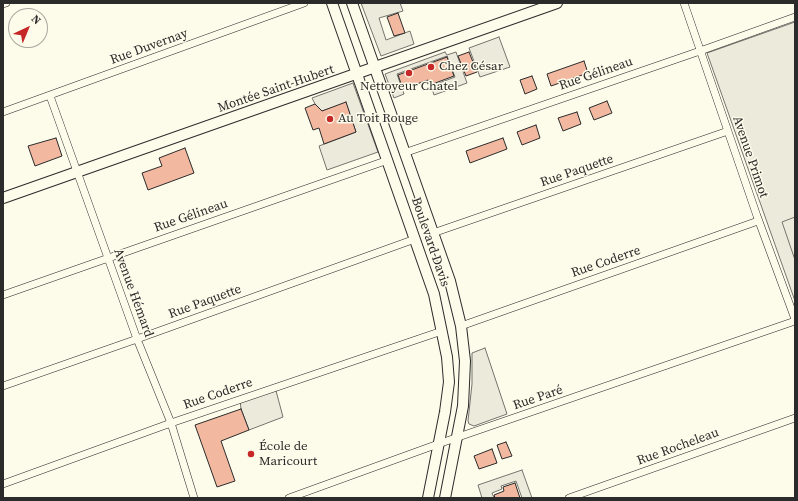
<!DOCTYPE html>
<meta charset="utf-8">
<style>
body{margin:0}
#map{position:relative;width:798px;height:501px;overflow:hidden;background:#fdfbea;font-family:"Source Serif 4",serif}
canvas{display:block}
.frame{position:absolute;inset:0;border:4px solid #2b2b2b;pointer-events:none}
.north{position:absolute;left:8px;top:8px;width:40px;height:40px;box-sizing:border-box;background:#fdfbea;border:1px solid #a9a89e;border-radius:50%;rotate:44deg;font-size:11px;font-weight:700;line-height:16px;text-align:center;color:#2b2b2b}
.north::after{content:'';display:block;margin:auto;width:14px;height:18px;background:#c62828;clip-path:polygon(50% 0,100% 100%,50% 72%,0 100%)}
</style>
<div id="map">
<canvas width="798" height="501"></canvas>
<div class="frame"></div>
<div class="north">N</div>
</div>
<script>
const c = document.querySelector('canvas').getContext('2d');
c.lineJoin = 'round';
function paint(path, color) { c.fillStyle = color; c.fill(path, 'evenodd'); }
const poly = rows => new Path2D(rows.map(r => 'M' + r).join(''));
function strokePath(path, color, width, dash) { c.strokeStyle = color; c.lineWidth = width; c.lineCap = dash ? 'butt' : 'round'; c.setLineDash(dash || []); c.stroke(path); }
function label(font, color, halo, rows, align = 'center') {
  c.font = font + ' "Source Serif 4",serif'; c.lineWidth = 3; c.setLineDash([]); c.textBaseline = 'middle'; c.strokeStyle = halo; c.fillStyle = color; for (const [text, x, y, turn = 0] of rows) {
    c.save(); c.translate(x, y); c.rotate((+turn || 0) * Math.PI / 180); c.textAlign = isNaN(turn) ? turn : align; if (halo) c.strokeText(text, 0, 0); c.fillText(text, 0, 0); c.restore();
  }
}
const green = poly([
 [795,22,795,301,707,53,795,22],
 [485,348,507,414,474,426,469,424,468,421,472,384,472,353,485,348]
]);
const parking = poly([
 [361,3,400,3,403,11,379,18,386,40,410,31,414,44,381,56,361,3],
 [499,37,510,67,480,77,469,48,499,37],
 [445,52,447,55,456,52,467,83,434,95,431,86,455,77,447,56,397,74,404,94,394,98,385,74,445,52],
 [353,83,378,152,327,170,319,146,356,132,346,103,322,111,315,104,312,98,353,83],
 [795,217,795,260,782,222,795,217],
 [275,387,283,417,249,430,241,409,240,400,275,387],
 [522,470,532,498,522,498,516,481,501,486,502,489,492,493,494,498,482,498,478,485,522,470]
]);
const building = poly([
 [398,13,405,33,394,36,387,17,398,13],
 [469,52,477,72,466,76,458,56,469,52],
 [447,57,454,76,430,85,428,80,403,89,398,75,447,57],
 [584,61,588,73,551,86,547,74,584,61],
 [532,76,537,89,525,94,520,80,532,76],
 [607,101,612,113,594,120,589,108,607,101],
 [346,102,356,132,324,144,319,128,313,130,305,108,315,104,322,111,346,102],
 [577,112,581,124,563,131,558,118,577,112],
 [536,125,540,138,522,145,517,132,536,125],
 [56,138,62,156,35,166,28,146,56,138],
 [503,138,507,149,470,163,466,151,503,138],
 [185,148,194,173,148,190,142,173,162,166,159,158,185,148],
 [241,409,249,430,221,441,235,481,217,487,195,425,241,409],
 [506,442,512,456,502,459,497,445,506,442],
 [492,449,497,463,479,469,474,456,492,449],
 [515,483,520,498,495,498,494,495,504,491,503,487,515,483]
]);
const street = poly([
 [684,3,757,216,795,319],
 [3,4,6,3],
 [50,96,137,339,171,423,194,498],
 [3,112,304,3],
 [404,153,700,51,795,17],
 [433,233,728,131],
 [3,295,388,160],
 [461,326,758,221],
 [3,386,137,339,415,239],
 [3,484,171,423,442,331],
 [289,498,438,444,795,321],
 [569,498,795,418]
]);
const secondary = poly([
 [332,3,434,294,447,357,449,382,445,412,428,498],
 [352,3,450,281,461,326,465,361,463,406,445,498],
 [3,198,557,3]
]);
const markers = [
 [431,67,4,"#c62828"],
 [409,73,4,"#c62828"],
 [330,119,4,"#c62828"],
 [251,454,4,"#c62828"]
];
const streetNames = [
 ["Rue Duvernay",149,47,-20],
 ["Rue Gélineau",596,74,-19],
 ["Montée Saint-Hubert",276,89,-19],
 ["Avenue Primot",750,157,71],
 ["Rue Paquette",577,171,-19],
 ["Rue Gélineau",191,216,-19],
 ["Boulevard Davis",430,242,71],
 ["Rue Coderre",606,262,-19],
 ["Avenue Hémard",133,293,70],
 ["Rue Paquette",205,302,-20],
 ["Rue Coderre",218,394,-19],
 ["Rue Paré",538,398,-19],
 ["Rue Rocheleau",678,447,-20]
];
const poiNames = [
 ["Chez César",439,67],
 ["Nettoyeur Chatel",409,87,"center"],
 ["Au Toit Rouge",338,119],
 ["École de",259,447],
 ["Maricourt",259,462]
];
paint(green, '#ecebdb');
strokePath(green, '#74746e', 1);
paint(parking, '#eceadb');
strokePath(parking, '#74746e', 1);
paint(building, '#f2b8a0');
strokePath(building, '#2b2b2b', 1);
strokePath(street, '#2b2b2b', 8);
strokePath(secondary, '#2b2b2b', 12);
strokePath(street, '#fdfbea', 7);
strokePath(secondary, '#fdfbea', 10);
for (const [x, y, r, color] of markers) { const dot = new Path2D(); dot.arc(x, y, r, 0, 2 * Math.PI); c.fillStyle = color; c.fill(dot); strokePath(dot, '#fdfbea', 1.5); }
label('13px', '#2b2b2b', '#fdfbea', streetNames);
label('13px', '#2b2b2b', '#fdfbea', poiNames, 'left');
</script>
